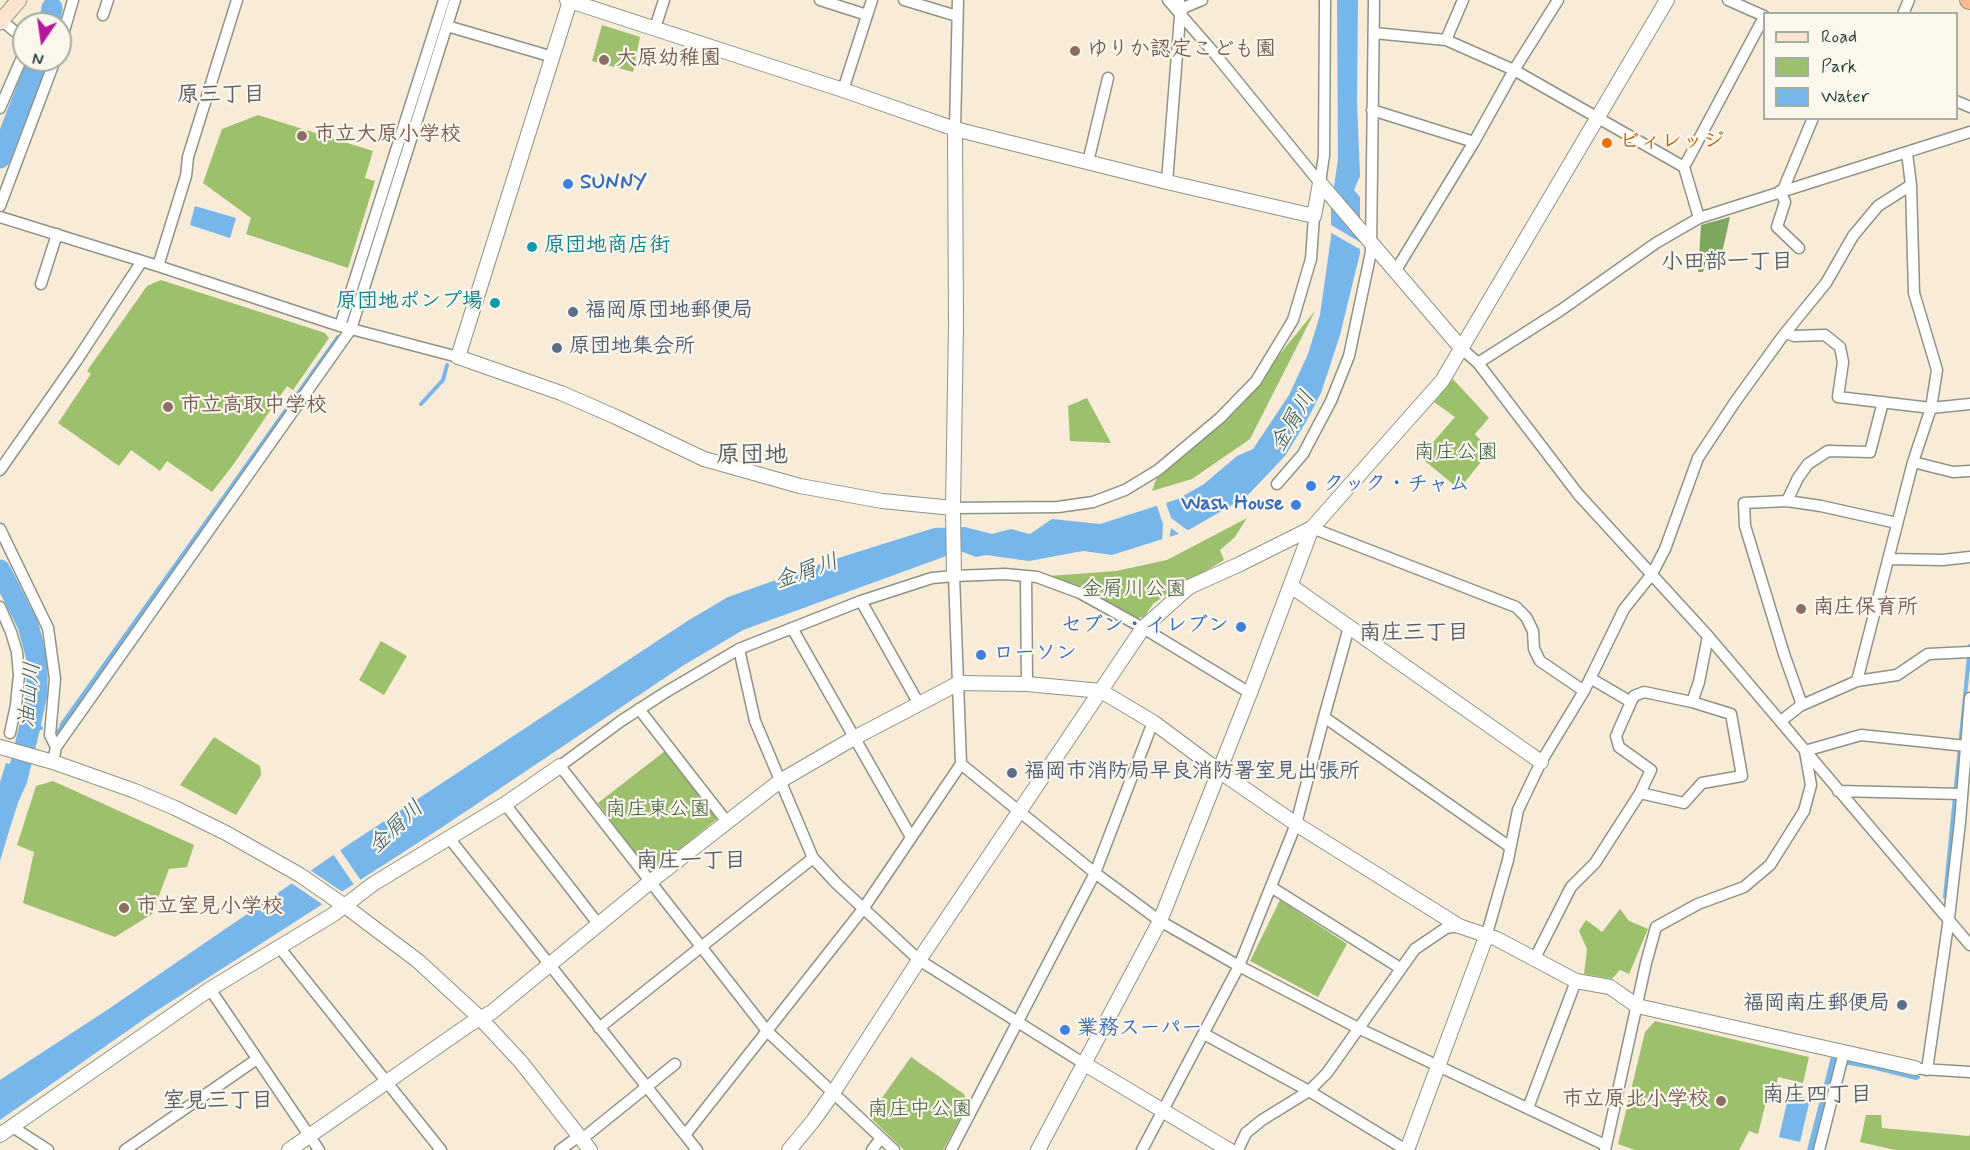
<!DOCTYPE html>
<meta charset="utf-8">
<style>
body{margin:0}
#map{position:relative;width:1970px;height:1150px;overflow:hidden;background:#f8ebd8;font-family:Mynerve,sans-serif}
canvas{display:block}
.legend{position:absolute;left:1763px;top:12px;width:195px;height:108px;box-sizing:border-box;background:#fbf7ec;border:2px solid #a3ada2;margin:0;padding:8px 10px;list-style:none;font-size:18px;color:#1f3d34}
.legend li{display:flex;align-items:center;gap:12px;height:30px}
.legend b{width:30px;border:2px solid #a3ada2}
.north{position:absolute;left:12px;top:12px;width:60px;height:60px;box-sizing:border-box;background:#fbf7ec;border:2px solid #a3ada2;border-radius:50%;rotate:193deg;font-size:16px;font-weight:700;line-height:24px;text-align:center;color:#1f3d34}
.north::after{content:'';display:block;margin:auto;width:21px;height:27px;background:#b5179e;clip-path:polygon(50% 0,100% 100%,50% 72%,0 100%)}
</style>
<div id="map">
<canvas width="1970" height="1150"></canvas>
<ul class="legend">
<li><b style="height:8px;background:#fde4d1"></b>Road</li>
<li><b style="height:16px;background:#9cc06b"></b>Park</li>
<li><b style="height:16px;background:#76b6ea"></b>Water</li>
</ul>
<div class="north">N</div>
</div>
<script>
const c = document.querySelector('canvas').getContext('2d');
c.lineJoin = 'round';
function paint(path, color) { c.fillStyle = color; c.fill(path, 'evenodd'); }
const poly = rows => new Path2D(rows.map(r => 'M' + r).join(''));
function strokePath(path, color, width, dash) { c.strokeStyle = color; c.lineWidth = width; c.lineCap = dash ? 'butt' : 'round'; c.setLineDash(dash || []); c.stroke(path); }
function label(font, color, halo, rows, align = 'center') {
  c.font = font + ' Mynerve,"Klee One",sans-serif'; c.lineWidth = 4.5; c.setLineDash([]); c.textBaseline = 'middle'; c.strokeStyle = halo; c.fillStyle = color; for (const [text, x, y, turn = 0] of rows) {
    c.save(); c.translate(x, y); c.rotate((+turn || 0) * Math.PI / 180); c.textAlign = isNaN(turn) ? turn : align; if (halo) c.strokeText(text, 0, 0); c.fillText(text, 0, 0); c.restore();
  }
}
const green = poly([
 [602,25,640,37,633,72,592,61],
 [258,115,373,151,365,178,375,181,348,268,246,234,251,218,203,183,222,129],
 [161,280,325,333,329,338,293,390,287,386,233,465,212,492,167,461,160,471,131,450,119,466,58,423,91,374,87,371,147,286],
 [1315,311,1250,439,1192,479,1152,491,1157,477,1227,419],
 [1453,379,1489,418,1475,434,1490,451,1459,489,1420,457,1455,417,1434,402],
 [1087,398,1111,443,1070,441,1068,406],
 [1247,518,1234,538,1220,550,1224,560,1167,594,1153,604,1144,617,1137,618,1077,585,1049,576,1116,571,1167,560],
 [381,641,407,656,384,695,359,680],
 [214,737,260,766,261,775,236,815,180,785],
 [665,751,718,815,718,818,653,871,646,869,598,803],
 [53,781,194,845,187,867,169,869,152,914,115,937,23,903,34,852,17,845,36,786],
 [1280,900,1347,944,1318,997,1250,961],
 [1620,909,1629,921,1648,929,1629,974,1620,970,1612,979,1584,974,1587,949,1579,931,1586,920,1602,932],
 [1655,1021,1809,1057,1803,1083,1778,1077,1772,1103,1766,1102,1758,1134,1749,1131,1739,1150,1635,1150,1618,1144,1645,1032],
 [911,1057,964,1094,968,1104,943,1150,904,1150,869,1116],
 [1866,1115,1881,1115,1882,1128,1969,1136,1970,1133,1970,1150,1895,1150,1860,1142]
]);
const forest = poly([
 [1730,217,1722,253,1706,260,1703,272,1698,272,1701,225]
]);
const water = poly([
 [1337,0,1358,0,1357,102,1360,176,1354,190,1360,197,1360,253,1340,335,1321,393,1306,422,1285,456,1246,497,1185,532,1112,555,1083,551,1029,561,986,555,976,557,960,551,743,630,684,665,441,828,150,1015,0,1120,0,1080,107,1010,345,847,689,620,728,597,832,560,934,528,965,527,992,534,1011,529,1030,534,1052,519,1100,524,1178,499,1204,484,1237,456,1253,449,1289,395,1308,354,1320,315,1331,237,1331,207,1338,159],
 [195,206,236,218,230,238,190,225],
 [337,335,341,336,65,727,59,725],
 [6,763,28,768,0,861,0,782],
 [1831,1057,1835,1058,1836,1060,1814,1150,1807,1150],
 [1789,1094,1810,1099,1800,1142,1779,1137]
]);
const pier = poly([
 [1328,223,1363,244,1363,251,1328,231],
 [1165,500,1171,518,1190,532,1182,536,1171,528,1169,540,1162,542,1163,524,1156,503],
 [340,850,362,882,355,886,333,854],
 [310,870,344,893,325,906,291,883]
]);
const stream = poly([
 [421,404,443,380,447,365],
 [30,726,41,728],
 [58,732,64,723],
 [1945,897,1970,646],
 [1832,1060,1872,1067,1916,1078,1918,1077]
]);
const river = poly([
 [49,24,52,8],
 [0,158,38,60],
 [0,570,28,625,37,659,37,693,30,726,17,779,9,797,0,824]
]);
const minor = poly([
 [820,0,867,15],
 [904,0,957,16],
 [1168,0,1215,54,1320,183],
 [1728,0,1764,16],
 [1903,14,1909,0],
 [103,15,108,0],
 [1180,16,1183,8,1202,0],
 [1,20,24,39],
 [447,26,553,57],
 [655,28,664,0],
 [1374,33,1446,40,1514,70,1684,167,1699,218],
 [1446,40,1463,0],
 [60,45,73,0],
 [843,90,872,0],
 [1956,101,1970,107],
 [0,108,24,53],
 [1372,110,1474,142],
 [955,129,958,0],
 [1088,162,1108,78],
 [1684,167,1764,17],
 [1167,182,1180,16,1179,0],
 [1320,183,1324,155,1325,0],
 [1783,190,1813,118],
 [1780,191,1785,202,1777,227,1799,248],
 [0,206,55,60],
 [0,217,158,266,340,326,458,357],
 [158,266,186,176,188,157,237,0],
 [1396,270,1474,142,1514,70,1558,0],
 [41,284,57,234],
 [340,326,444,0],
 [1786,333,1794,336,1825,335,1840,347,1843,362,1838,397,1931,408,1970,404],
 [1462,349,1478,363,1578,494,1708,636,1970,945],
 [1478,363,1561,310,1656,243,1699,218,1970,132],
 [1913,462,1953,472,1970,471],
 [0,470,77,360,142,261],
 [1277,484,1303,454,1331,401,1349,356,1371,252,1374,0],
 [1787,501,1821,506,1897,523],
 [953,508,1058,507,1093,502,1125,490,1158,470,1220,418,1256,381,1293,320,1311,259,1314,216],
 [1312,528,1516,607,1526,617,1533,631,1534,649,1540,661,1584,691],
 [0,529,48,628,55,679,50,735,56,747,53,762],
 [1888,559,1943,560,1970,557],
 [954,576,961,764,1095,873,1160,921,1239,966,1360,1029,1605,1145],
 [1026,576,1027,684],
 [861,601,919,704],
 [0,607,11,632,17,652,19,675,16,705,10,733],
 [792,628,911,837],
 [739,649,755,721,813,858,836,883,919,960,1083,1063],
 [1857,681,1913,462,1931,408,1937,370,1914,293,1911,185,1907,153],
 [1631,702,1634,696,1644,692,1692,702,1731,714,1742,776,1702,783,1684,803,1640,793],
 [1692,702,1699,682,1708,636],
 [1802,705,1784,654,1745,526,1744,503,1787,501,1798,478,1808,464,1828,451,1870,452,1883,402],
 [639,709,727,822],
 [1324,717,1510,847],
 [1781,721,1800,706,1857,681,1897,675,1928,654,1970,652],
 [56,747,351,329,455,0],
 [1838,791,1961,794],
 [505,804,599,925],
 [449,838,697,1150],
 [1271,887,1400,968],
 [1486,937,1508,860,1518,810,1541,762,1584,691,1624,609,1652,574,1665,549,1698,458,1735,402,1782,337,1826,283,1853,236,1878,206,1911,185],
 [279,947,441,1150],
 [1535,958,1571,887,1595,863,1640,793,1651,770,1619,747,1616,736,1631,702,1590,678],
 [210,989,319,1150],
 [599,1028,813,858],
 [1204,1034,1309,1091,1406,1150],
 [1922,1069,1970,1072],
 [1927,1070,1949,918,1960,822,1970,698],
 [1528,1108,1576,981],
 [11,1126,48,1150],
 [685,1135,863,909,961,764],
 [582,1139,675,1064],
 [125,1150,257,1059],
 [560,1150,579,1136],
 [872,1150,881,1138],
 [894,1150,767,1031,560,766,621,721,666,692,739,649,861,601,932,578,954,576,1005,574,1037,577,1080,593,1143,628,1250,693],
 [951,1150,1095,873,1153,722],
 [1142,1150,1239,966,1296,824,1324,717,1349,627],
 [1238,1150,1246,1133,1262,1120,1309,1091,1327,1073,1415,949,1446,928,1459,926],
 [1605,1150,1646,963,1656,927,1698,904,1744,887,1770,865,1804,811,1811,785,1805,751,1861,735,1966,746],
 [1819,1150,1844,1052]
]);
const tertiary = poly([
 [567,0,843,90,955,129,1167,182,1314,216,1320,183],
 [570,1,458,357,561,393,616,417,704,459,800,486,882,501,953,508,956,325,955,129],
 [1320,183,1462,349],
 [953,508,954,576],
 [1291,586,1541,762],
 [0,747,53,762,135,791,175,808,226,833,300,875,349,909,418,961,480,1018,521,1062,590,1150],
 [1083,1063,1229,1150],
 [0,1135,210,989,334,914,373,884,505,804,560,766],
 [289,1150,470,1024,492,1012,650,882,780,781,854,738,959,683,1027,684,1101,691,1153,722,1219,771,1296,824,1459,926,1497,939,1576,981,1610,987,1637,1006,1915,1068],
 [789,1150,813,1121,833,1093,919,960,1143,628,1189,587,1240,564,1312,528],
 [1038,1150,1160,921,1250,693,1312,528,1442,381,1667,0],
 [1407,1150,1486,937]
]);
const secondary = poly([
 [0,22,19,0]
]);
const trunk = poly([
 [1969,0,1970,0]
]);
const markers = [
 [1075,51,6,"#8d6e63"],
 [604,60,6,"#8d6e63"],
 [302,136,6,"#8d6e63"],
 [1607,143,6,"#e8710a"],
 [568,184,6,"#3f7fe0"],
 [532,247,6,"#0f9aa8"],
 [495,303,6,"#0f9aa8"],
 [573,312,6,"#5c6f8a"],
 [557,348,6,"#5c6f8a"],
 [168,407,6,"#8d6e63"],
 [1311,486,6,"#3f7fe0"],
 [1296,505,6,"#3f7fe0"],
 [1801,609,6,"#8d6e63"],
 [1241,627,6,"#3f7fe0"],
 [981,655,6,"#3f7fe0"],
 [1012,773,6,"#5c6f8a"],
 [124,908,6,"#8d6e63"],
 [1902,1005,6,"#5c6f8a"],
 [1065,1030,6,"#3f7fe0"],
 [1721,1101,6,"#8d6e63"]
];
const educationNames = [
 ["ゆりか認定こども園",1087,51],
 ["大原幼稚園",616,60],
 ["市立大原小学校",314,136],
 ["市立高取中学校",180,407],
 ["南庄保育所",1813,609],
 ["市立室見小学校",136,908],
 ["市立原北小学校",1709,1101,"right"]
];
const foodNames = [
 ["ビィレッジ",1619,143]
];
const shopNames = [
 ["SUNNY",580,184],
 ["クック・チャム",1323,486],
 ["Wash House",1284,505,"right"],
 ["セブン・イレブン",1229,627,"right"],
 ["ローソン",993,655],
 ["業務スーパー",1077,1030]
];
const cultureNames = [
 ["原団地商店街",544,247],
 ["原団地ポンプ場",483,303,"right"]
];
const serviceNames = [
 ["福岡原団地郵便局",585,312],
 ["原団地集会所",569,348],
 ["福岡市消防局早良消防署室見出張所",1024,773],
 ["福岡南庄郵便局",1890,1005,"right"]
];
const parkNames = [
 ["南庄公園",1456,454],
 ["金屑川公園",1134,591],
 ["南庄東公園",658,811],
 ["南庄中公園",920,1111]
];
const neighbourhoodNames = [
 ["原三丁目",221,96],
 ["小田部一丁目",1727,263],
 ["南庄三丁目",1414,634],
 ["南庄一丁目",691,862],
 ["南庄四丁目",1817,1096],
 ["室見三丁目",218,1102]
];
const waterNames = [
 ["金屑川",1294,422,-60],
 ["金屑川",807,573,-19],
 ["油山川",31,695,-84],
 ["金屑川",397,828,-43]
];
const quarterNames = [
 ["原団地",752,457]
];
paint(green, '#9cc06b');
paint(forest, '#7da65f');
paint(water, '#76b6ea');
paint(pier, '#f8ebd8');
strokePath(stream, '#76b6ea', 4);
strokePath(river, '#76b6ea', 21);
strokePath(minor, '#8c9486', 13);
strokePath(tertiary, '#8c9486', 16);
strokePath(secondary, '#8c9486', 17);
strokePath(trunk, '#8c9486', 20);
strokePath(minor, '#fff', 10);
strokePath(tertiary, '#fff', 14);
strokePath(secondary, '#fde4d1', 15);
strokePath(trunk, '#fbbb8c', 18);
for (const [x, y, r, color] of markers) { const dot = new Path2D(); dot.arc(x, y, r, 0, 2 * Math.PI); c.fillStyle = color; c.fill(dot); strokePath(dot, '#fbf7ec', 2); }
label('bold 21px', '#785e54', '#fbf7ec', educationNames, 'left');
label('bold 21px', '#c56008', '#fbf7ec', foodNames, 'left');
label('bold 21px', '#366cbe', '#fbf7ec', shopNames, 'left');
label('bold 21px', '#0d838f', '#fbf7ec', cultureNames, 'left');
label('bold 21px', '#4e5e75', '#fbf7ec', serviceNames, 'left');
label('21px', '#3e5e42', '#fbf7ec', parkNames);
label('bold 22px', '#585f67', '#fbf7ec', neighbourhoodNames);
label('italic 22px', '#355b62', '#fbf7ec', waterNames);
label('bold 24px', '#585f67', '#fbf7ec', quarterNames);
</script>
